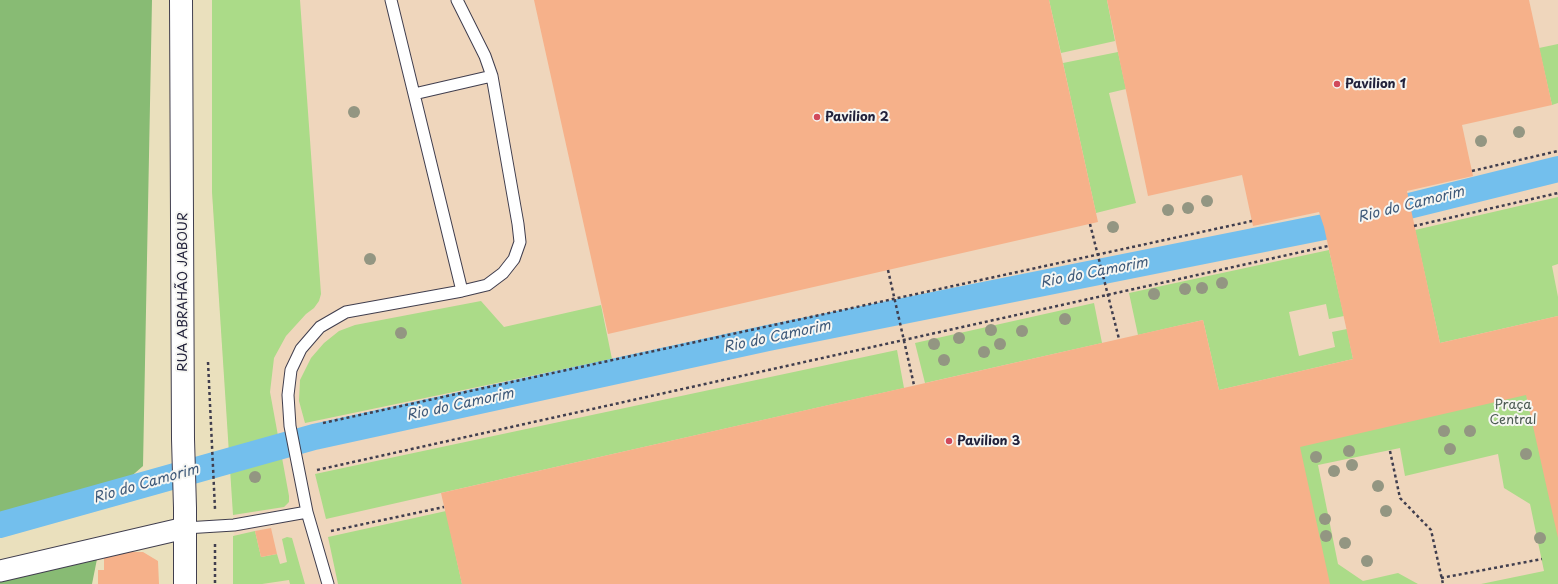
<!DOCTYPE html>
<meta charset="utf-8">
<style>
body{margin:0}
canvas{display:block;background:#eae0bd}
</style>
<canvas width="1558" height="584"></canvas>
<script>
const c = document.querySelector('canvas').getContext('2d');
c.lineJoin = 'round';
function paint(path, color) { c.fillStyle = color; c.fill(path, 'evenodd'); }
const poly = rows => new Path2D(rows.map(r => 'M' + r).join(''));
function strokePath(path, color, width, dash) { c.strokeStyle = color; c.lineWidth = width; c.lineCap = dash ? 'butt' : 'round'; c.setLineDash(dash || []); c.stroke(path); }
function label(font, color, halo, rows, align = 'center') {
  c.font = font + ' "Playpen Sans",sans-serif'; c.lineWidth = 4; c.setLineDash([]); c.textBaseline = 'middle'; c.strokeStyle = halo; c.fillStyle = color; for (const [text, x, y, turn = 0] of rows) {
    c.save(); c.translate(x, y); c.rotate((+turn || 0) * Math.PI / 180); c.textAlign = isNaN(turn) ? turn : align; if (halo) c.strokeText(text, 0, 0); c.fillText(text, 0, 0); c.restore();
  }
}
const built = poly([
 [212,0,1558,0,1558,584,233,584,234,525,212,192]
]);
const green = poly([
 [212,0,300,0,321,294,319,301,314,308,306,314,286,336,274,358,270,392,289,496,289,502,284,507,233,515,212,192],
 [1049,0,1107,0,1115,41,1061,53],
 [1558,44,1558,103,1552,105,1539,48],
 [1118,52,1126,89,1109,93,1136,203,1096,213,1063,63],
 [1558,197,1558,264,1552,266,1558,297,1558,316,1440,343,1415,230],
 [1329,250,1344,316,1329,319,1326,304,1289,312,1299,356,1335,347,1332,332,1347,329,1353,359,1219,390,1203,320,1138,335,1129,293],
 [481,301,504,327,601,305,612,359,305,423,299,401,300,380,311,358,324,343,339,331,355,325],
 [1094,303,1102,343,925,383,915,343],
 [897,350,904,388,326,519,315,474],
 [1558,390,1558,584,1481,584,1544,571,1530,504,1504,488,1498,454,1405,476,1400,448,1318,465,1338,564,1363,581,1398,573,1418,584,1296,584,1259,423],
 [446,511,462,584,338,584,328,537],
 [255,531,261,557,277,554,280,564,287,562,282,539,287,537,292,538,305,584,290,584,289,580,262,584,233,584,233,536]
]);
const forest = poly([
 [0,0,152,0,143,466,111,494,0,520],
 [98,554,92,584,0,584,0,575]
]);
const canal = poly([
 [0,525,314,437,768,338,1324,227,1558,169]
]);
const building = poly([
 [534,0,1049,0,1098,222,608,334],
 [1107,0,1529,0,1552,105,1462,125,1473,176,1407,191,1440,343,1558,316,1558,538,1526,395,1300,447,1330,584,462,584,441,493,1203,320,1219,390,1353,359,1324,227,1319,212,1253,226,1242,175,1148,196],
 [271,528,277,554,261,557,255,531],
 [131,548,131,552,143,552,158,561,159,584,98,584,98,570,104,570,104,552]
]);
const path = poly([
 [1472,171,1558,151],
 [1414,226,1558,193],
 [208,362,215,509],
 [323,423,1252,221],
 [1390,451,1400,498,1431,530,1443,584],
 [317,470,1328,246],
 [331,531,444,507],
 [215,544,215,584],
 [1441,578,1542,559]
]);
const service = poly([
 [391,0,414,94,492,76],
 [414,94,462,291],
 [185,528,234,525,307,512],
 [328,584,307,512,290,426,288,395,291,370,301,349,320,327,346,312,462,291,487,285,503,273,514,259,520,242,518,224,492,76,485,56,457,0]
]);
const minor = poly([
 [0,571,185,528]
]);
const tertiary = poly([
 [181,0,183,439,185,508,185,584]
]);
const pathBridge = poly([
 [1090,224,1119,339],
 [888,270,914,385]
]);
const trees = [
 [354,112],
 [1519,132],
 [1481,141],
 [1207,201],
 [1188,208],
 [1168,210],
 [1113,227],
 [370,259],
 [1222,283],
 [1202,288],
 [1185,289],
 [1154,294],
 [1065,319],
 [991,330],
 [1022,331],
 [401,333],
 [959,338],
 [934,344],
 [1000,344],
 [984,352],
 [944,360],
 [1444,431],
 [1470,431],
 [1450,449],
 [1349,451],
 [1526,454],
 [1316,457],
 [1352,465],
 [1334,471],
 [255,477],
 [1378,486],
 [1386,511],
 [1325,519],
 [1326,536],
 [1540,538],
 [1345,543],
 [1367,561]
];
const markers = [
 [1337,84,4,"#d1495b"],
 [817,117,4,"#d1495b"],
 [949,441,4,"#d1495b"]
];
const poiNames = [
 ["Pavilion 1",1345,84],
 ["Pavilion 2",825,117],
 ["Pavilion 3",957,441]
];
const streetNames = [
 ["RUA ABRAHÃO JABOUR",183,292,-90]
];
const parkNames = [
 ["Praça",1513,405],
 ["Central",1513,420]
];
const waterNames = [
 ["Rio do Camorim",1411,205,-14],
 ["Rio do Camorim",1094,273,-11],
 ["Rio do Camorim",777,337,-12],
 ["Rio do Camorim",460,405,-12],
 ["Rio do Camorim",146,484,-16]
];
paint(built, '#efd6bc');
paint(green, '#abdb88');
paint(forest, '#88bb74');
strokePath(canal, '#73bfed', 26);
paint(building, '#f6b18a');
strokePath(service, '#403e4e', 13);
strokePath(minor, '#403e4e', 23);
strokePath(tertiary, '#403e4e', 24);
strokePath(path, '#403e4e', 2.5, [3, 3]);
strokePath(service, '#fff', 11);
strokePath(minor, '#fff', 21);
strokePath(tertiary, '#fff', 22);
strokePath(pathBridge, '#403e4e', 2.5, [3, 3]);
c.fillStyle = '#939682';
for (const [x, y] of trees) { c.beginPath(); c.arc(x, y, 6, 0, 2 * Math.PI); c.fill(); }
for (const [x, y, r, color] of markers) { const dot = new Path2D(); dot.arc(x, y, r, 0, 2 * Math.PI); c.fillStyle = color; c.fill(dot); strokePath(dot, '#f6f6f2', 1.5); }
label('bold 13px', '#22223b', '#f6f6f2', poiNames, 'left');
label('13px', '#22223b', '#f6f6f2', streetNames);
label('13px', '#4b5a52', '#f6f6f2', parkNames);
label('italic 14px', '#3e5979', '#f6f6f2', waterNames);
</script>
